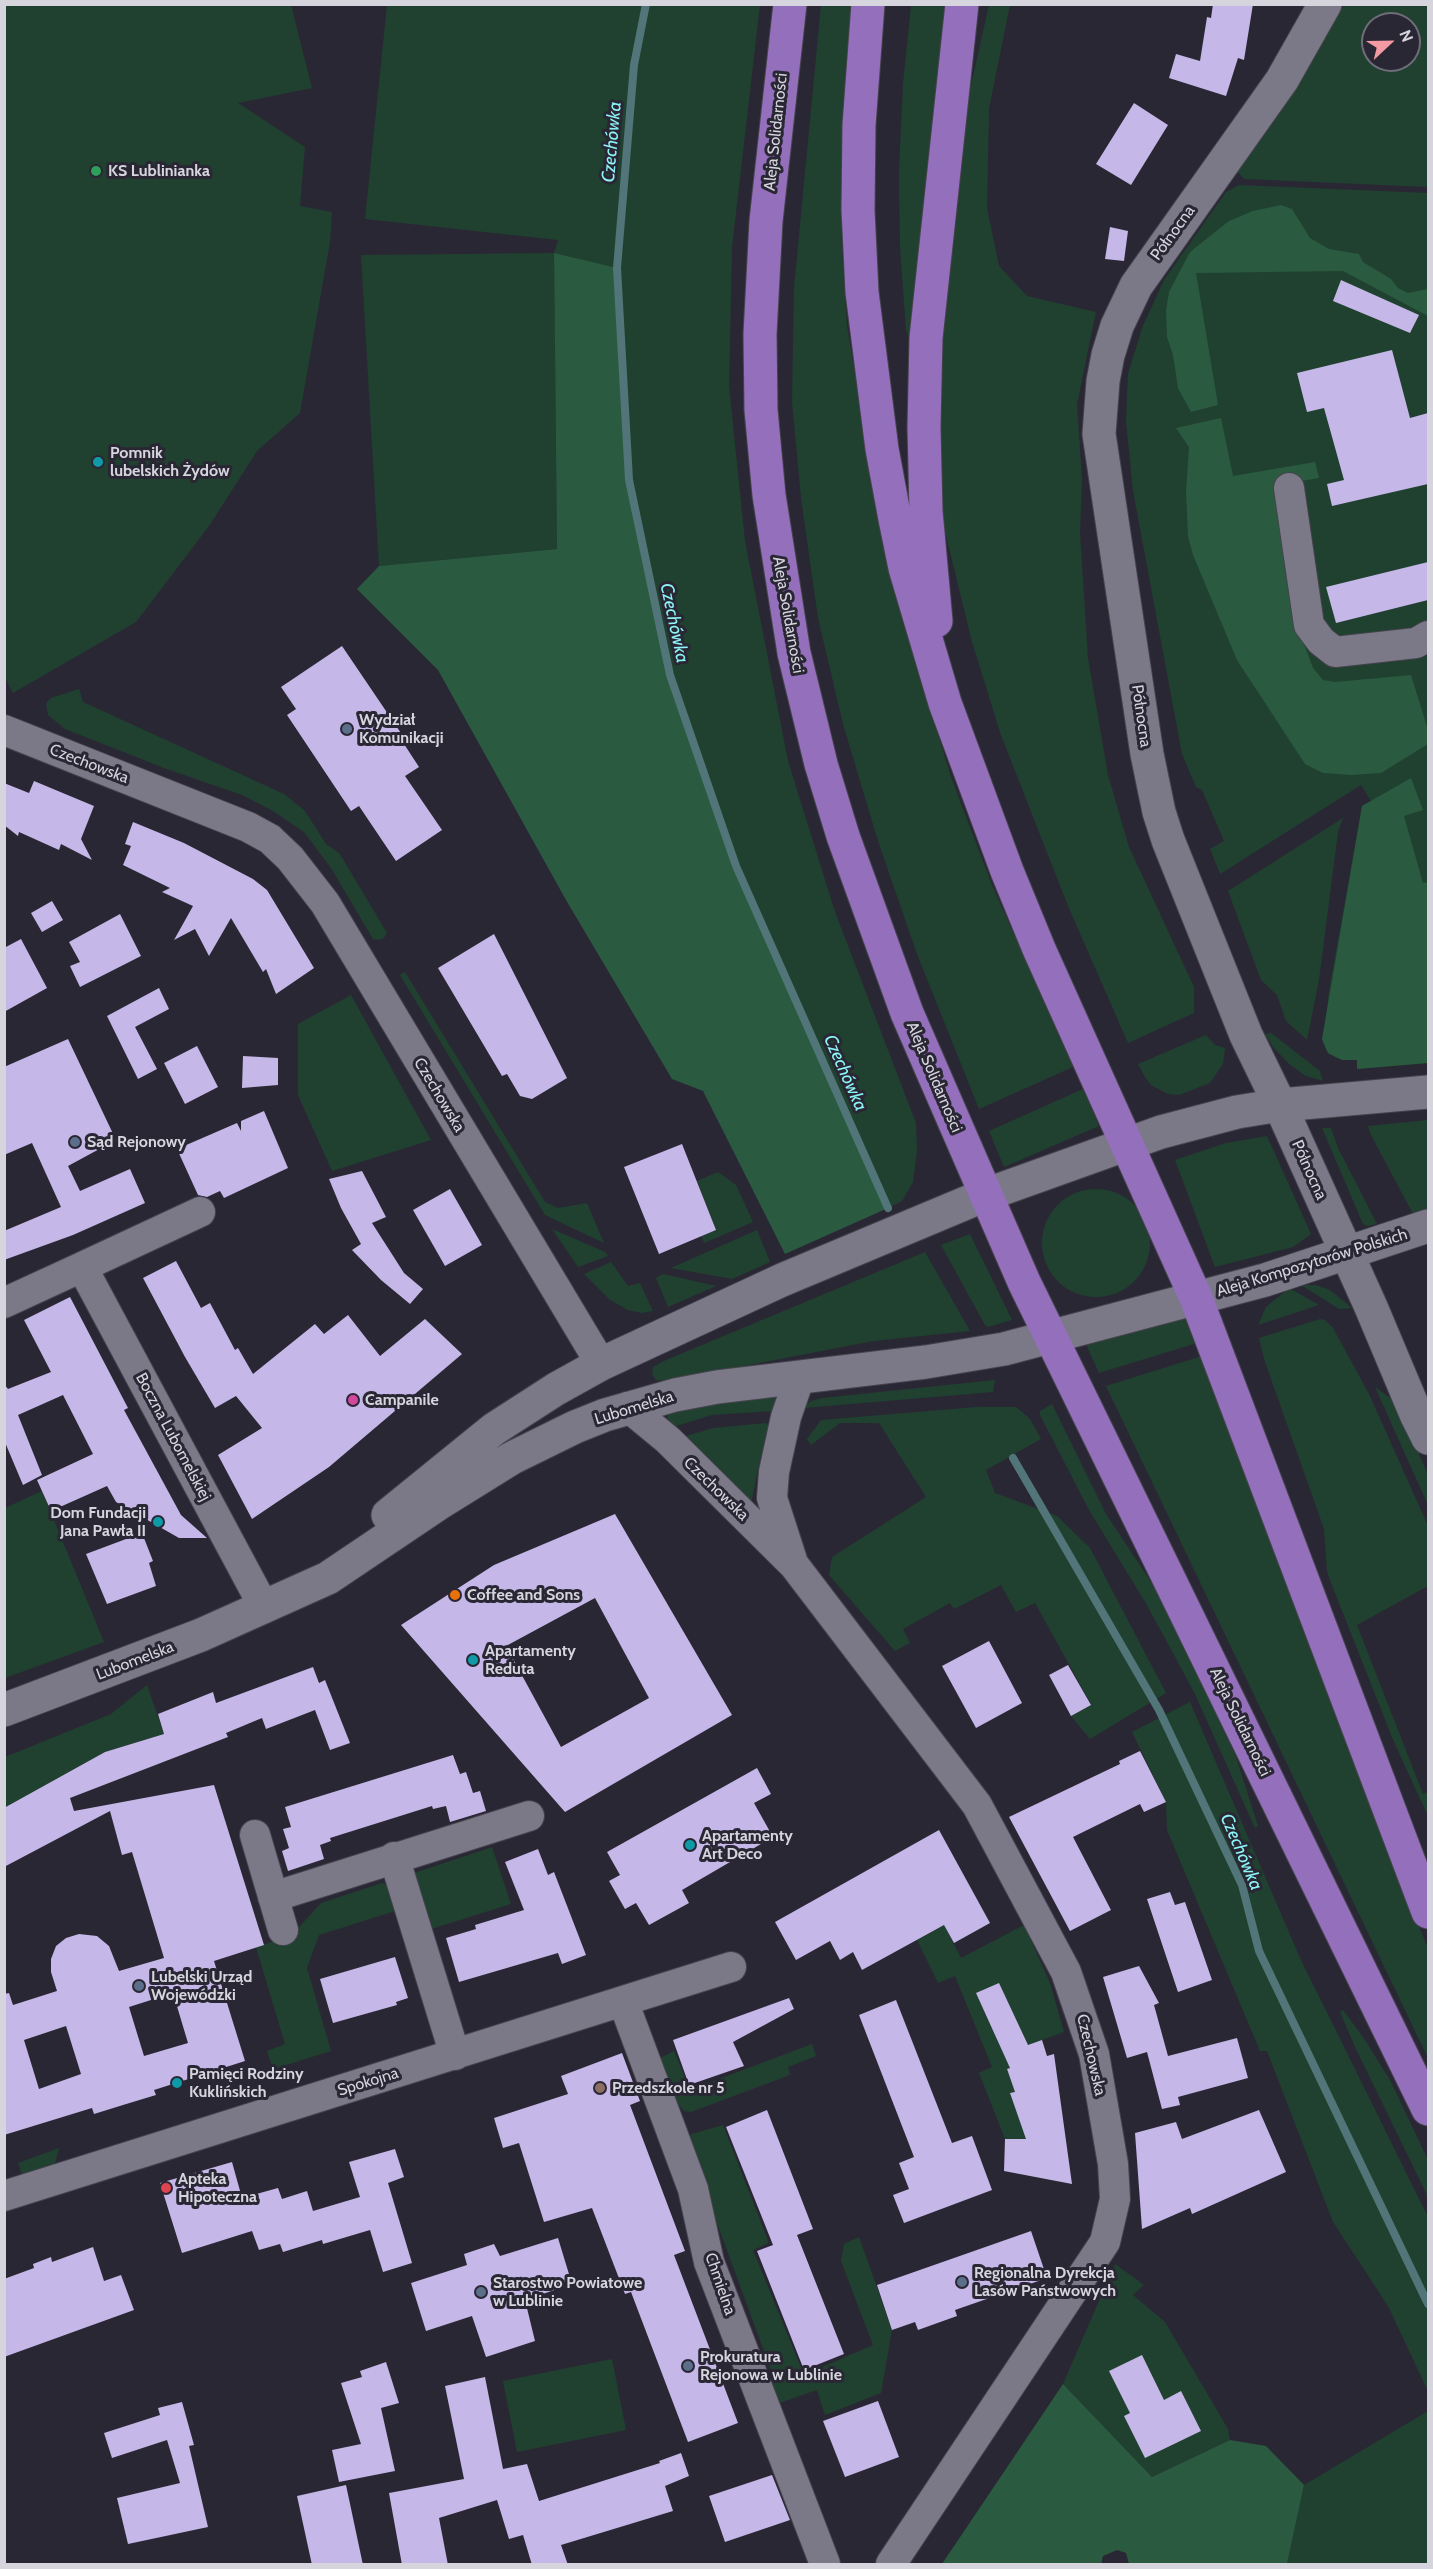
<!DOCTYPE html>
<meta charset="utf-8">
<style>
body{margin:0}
#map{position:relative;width:1433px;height:2569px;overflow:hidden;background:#2a2735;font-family:Cabin,sans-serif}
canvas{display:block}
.frame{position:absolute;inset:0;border:6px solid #d6d5de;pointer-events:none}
.north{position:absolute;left:1361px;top:12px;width:60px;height:60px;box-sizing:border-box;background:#2a2735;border:2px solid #6f6d79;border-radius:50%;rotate:68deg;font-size:16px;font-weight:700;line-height:24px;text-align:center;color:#d6d5de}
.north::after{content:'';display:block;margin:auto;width:21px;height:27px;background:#f49aa3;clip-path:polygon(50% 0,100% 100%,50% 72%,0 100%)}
</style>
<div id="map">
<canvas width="1433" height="2569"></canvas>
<div class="frame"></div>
<div class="north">N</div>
</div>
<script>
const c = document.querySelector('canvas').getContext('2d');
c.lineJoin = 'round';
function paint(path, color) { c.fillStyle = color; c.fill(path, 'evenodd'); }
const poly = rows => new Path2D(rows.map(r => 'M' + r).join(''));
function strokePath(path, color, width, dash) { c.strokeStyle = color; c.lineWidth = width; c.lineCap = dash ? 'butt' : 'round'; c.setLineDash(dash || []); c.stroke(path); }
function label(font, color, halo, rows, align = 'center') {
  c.font = font + ' Cabin,sans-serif'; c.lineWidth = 6; c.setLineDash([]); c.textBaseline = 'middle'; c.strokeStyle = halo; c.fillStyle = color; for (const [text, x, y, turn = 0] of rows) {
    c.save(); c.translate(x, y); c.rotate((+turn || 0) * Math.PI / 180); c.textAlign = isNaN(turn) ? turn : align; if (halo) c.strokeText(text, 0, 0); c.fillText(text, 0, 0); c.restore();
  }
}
const green = poly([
 [4,5,291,5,312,88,238,103,305,147,300,206,332,212,330,242,300,413,257,451,209,526,136,622,13,693,4,675],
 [387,5,760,5,732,247,729,386,745,541,788,761,835,912,916,1123,917,1151,913,1182,902,1201,888,1208,736,866,670,675,629,480,616,268,554,254,557,549,379,566,361,255,554,253,558,240,365,219],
 [821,5,854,5,843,129,841,231,847,326,875,494,900,608,951,777,992,885,1073,1067,979,1109,917,954,878,841,843,724,818,618,801,498,792,402,794,288],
 [911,5,948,5,914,335,909,337,906,330,900,247,899,171,903,84],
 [989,5,1010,5,989,108,987,208,999,266,1027,296,1096,312,1077,404,1082,479,1080,533,1088,658,1108,775,1129,847,1194,987,1194,1013,1128,1043,1068,906,1001,735,972,642,941,515,936,409,948,217,969,94],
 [1344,5,1428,5,1428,187,1245,179,1235,170,1293,88],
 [1373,24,1409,24,1409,60,1373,60],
 [1239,185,1428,193,1428,1063,1357,1069,1358,1060,1336,1058,1328,1053,1323,1043,1329,991,1362,806,1371,801,1361,785,1220,874,1210,849,1224,841,1202,790,1196,787,1182,754,1133,491,1126,421,1128,374,1142,328,1164,280,1226,192],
 [79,689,83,702,284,794,305,811,326,844,339,853,344,861,387,933,384,938,379,940,373,939,331,868,304,832,273,811,242,795,164,768,65,729,48,715,46,703,51,698],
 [1343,818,1338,832,1319,980,1307,1040,1286,1021,1277,995,1261,980,1228,891],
 [405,972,545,1202,558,1208,587,1203,604,1243,545,1215,400,975],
 [351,995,431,1140,332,1171,298,1095,298,1024],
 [1271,1033,1320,1071,1323,1081,1306,1076,1289,1064,1273,1047,1265,1034],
 [1206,1035,1215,1045,1225,1048,1223,1064,1210,1083,1179,1095,1168,1094,1151,1085,1145,1077,1138,1064],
 [1083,1089,1099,1126,1004,1167,989,1131],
 [1428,1120,1428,1210,1413,1214,1370,1133,1368,1126],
 [1322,1128,1331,1128,1338,1148,1377,1224,1367,1226,1363,1224],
 [1267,1136,1311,1234,1293,1247,1215,1267,1175,1160,1226,1143],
 [718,1172,736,1185,753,1222,704,1243,701,1236,716,1230,697,1181],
 '1042 1243a54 54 0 1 1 108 0a54 54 0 1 1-108 0Z',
 [552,1229,605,1252,608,1256,578,1267],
 [757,1230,770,1262,732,1279,671,1268],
 [970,1234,1012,1320,988,1327,985,1325,941,1245],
 [925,1252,970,1331,873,1341,667,1381,656,1380,652,1374,653,1367,666,1360],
 [611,1262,628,1286,640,1283,653,1311,642,1313,628,1310,610,1300,584,1274],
 [663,1274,716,1286,668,1307,656,1278],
 [1301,1285,1316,1285,1330,1290,1352,1308,1339,1309],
 [1289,1288,1319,1305,1258,1325,1266,1307],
 [1187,1315,1197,1343,1099,1373,1085,1342],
 [1320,1319,1325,1320,1333,1328,1369,1394,1428,1526,1428,1586,1357,1625,1423,1794,1428,1792,1428,1816,1394,1742,1331,1583,1327,1571,1324,1529,1265,1362,1259,1338],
 [1202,1356,1389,1856,1428,1948,1428,2058,1106,1386],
 [995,1380,993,1392,803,1408,811,1401,822,1398],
 [1375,1387,1397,1403,1428,1475,1428,1505],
 [783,1392,774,1411,712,1415,673,1427,667,1418,669,1414,720,1402],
 [1052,1404,1106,1514,1159,1594,1235,1754,1258,1826,1255,1828,1194,1692,1147,1605,1089,1510,1040,1415,1040,1411],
 [977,1407,1016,1407,1030,1419,1041,1439,986,1470,995,1493,1057,1516,1090,1548,1166,1693,1090,1739,1071,1716,1091,1704,1035,1603,1016,1612,1001,1585,954,1609,950,1603,903,1629,910,1643,895,1651,829,1575,832,1557,926,1497,879,1423,840,1423,811,1445,807,1439,821,1420],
 [766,1423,769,1426,759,1464,751,1504,683,1437,713,1428],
 [42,1491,104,1642,5,1678,5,1508],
 [147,1685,164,1734,105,1752,5,1808,5,1757,111,1714],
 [1190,1702,1300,1958,1428,2217,1428,2391,1388,2306,1333,2222,1267,2051,1260,2051,1167,1830,1166,1802,1132,1732],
 [492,1847,511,1904,428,1930,411,1874],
 [382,1883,387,1885,395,1911,319,1935,307,1968,331,2051,273,2069,267,2051,285,2044,256,1947,291,1936,321,1903],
 [944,1925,961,1958,1024,1925,1050,1983,1064,2032,1042,2040,1013,2067,1007,2069,1015,2092,1011,2093,1036,2139,1005,2139,979,2073,992,2067,955,1976,938,1983,917,1940],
 [1343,2010,1363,2037,1390,2080,1428,2160,1428,2197,1355,2047,1340,2012],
 [812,2044,816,2056,788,2067,790,2075,691,2112,684,2111,678,2104,660,2058,674,2051,690,2090],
 [723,2125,769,2243,753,2250,804,2375,873,2345,841,2261,844,2244,859,2237,892,2330,881,2393,825,2415,817,2390,779,2403,771,2383,771,2370,685,2136],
 [59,2148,54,2168,23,2178,18,2163],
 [1115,2264,1144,2285,1133,2295,1165,2322,1228,2429,1230,2440,1152,2477,1063,2384],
 [612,2359,626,2430,517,2452,503,2381],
 [1428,2411,1428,2564,1287,2564,1304,2485]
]);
const forest = poly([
 [1281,205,1292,209,1310,238,1329,249,1359,254,1363,262,1391,279,1398,288,1408,293,1428,289,1428,316,1343,271,1196,273,1218,405,1191,412,1178,388,1173,355,1167,337,1166,311,1169,292,1190,252,1229,221,1253,211],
 [554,253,617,268,629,480,670,675,736,866,888,1208,785,1254,703,1091,672,1079,566,900,438,670,357,589,379,566,557,549],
 [1221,418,1233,476,1315,462,1319,478,1278,485,1303,641,1313,668,1323,680,1335,682,1411,675,1428,730,1428,744,1381,773,1351,775,1323,773,1305,764,1237,660,1193,555,1188,536,1186,492,1189,447,1176,428],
 [1411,778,1423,810,1404,816,1423,883,1428,882,1428,1063,1357,1069,1357,1060,1342,1060,1328,1053,1322,1039,1362,806],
 [1063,2384,1152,2477,1230,2440,1266,2446,1304,2485,1287,2564,1129,2564,1126,2553,1117,2550,1103,2556,1101,2564,942,2564]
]);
const stream = poly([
 [646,4,634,65,617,268,629,480,670,675,736,866,888,1208],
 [1013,1458,1159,1710,1242,1885,1259,1951,1428,2304]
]);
const building = poly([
 [1213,4,1253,4,1244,60,1238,58,1226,96,1169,78,1176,54,1200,61,1207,17,1211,18],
 [1134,103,1168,125,1131,185,1096,164],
 [1110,227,1128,231,1124,261,1105,259],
 [1341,280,1419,315,1410,333,1333,301],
 [1392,350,1410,418,1428,413,1428,484,1332,506,1327,484,1344,480,1324,408,1307,412,1297,373],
 [1428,562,1428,600,1336,623,1326,587],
 [342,646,407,742,404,744,419,767,405,776,442,830,396,861,359,806,351,811,287,715,296,709,281,687],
 [34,781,94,806,81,839,92,860,61,844,59,850,19,832,18,836,4,825,4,783,29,793],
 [133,822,184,843,253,879,267,890,314,968,276,994,266,969,263,972,231,918,209,956,195,929,174,940,193,906,162,892,170,888,123,865,131,846,125,844],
 [52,901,63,920,42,932,31,913],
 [120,914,141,956,80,987,70,966,80,962,69,942],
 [494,934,567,1078,532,1099,520,1096,507,1074,502,1076,438,968],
 [21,939,47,988,4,1012,4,948],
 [159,988,169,1009,135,1027,157,1069,138,1079,107,1016],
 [68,1039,116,1140,68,1166,80,1191,130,1169,145,1203,73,1235,4,1260,4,1231,61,1207,32,1143,4,1155,4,1067],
 [197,1046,218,1087,185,1104,164,1063],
 [243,1056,278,1058,278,1085,242,1088],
 [264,1111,288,1168,224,1198,220,1191,207,1197,198,1195,177,1149,237,1123,241,1131,241,1121],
 [682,1144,716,1230,659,1254,624,1167],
 [362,1171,386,1217,372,1223,404,1273,423,1289,410,1304,381,1280,352,1250,361,1244,341,1208,329,1179],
 [450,1189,482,1245,445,1266,413,1210],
 [176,1261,201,1308,210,1303,235,1350,238,1348,253,1374,315,1324,324,1334,348,1315,380,1356,425,1319,462,1354,329,1467,252,1519,218,1455,262,1428,236,1396,215,1408,185,1357,143,1278],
 [70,1297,128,1408,124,1410,181,1515,207,1538,179,1538,116,1502,107,1486,51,1511,37,1480,93,1454,63,1395,18,1415,42,1475,23,1485,4,1440,4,1384,8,1389,51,1372,24,1320],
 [615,1514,732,1715,565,1812,401,1625,494,1565],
 [595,1598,649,1698,561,1747,506,1646],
 [142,1533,153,1561,149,1563,156,1586,107,1604,86,1554],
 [989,1641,1022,1703,976,1728,942,1666],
 [1068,1665,1091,1705,1071,1716,1049,1675],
 [313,1667,319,1683,325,1680,350,1743,330,1750,315,1710,266,1729,262,1718,226,1733,228,1737,70,1798,74,1811,214,1785,264,1945,214,1961,245,2061,154,2090,156,2095,123,2105,94,2114,92,2108,4,2135,4,1994,9,1993,13,2005,57,1991,51,1972,51,1959,56,1946,66,1938,79,1934,97,1936,109,1946,119,1971,164,1958,132,1852,122,1855,110,1811,4,1867,4,1808,105,1752,164,1734,158,1714,213,1692,216,1703],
 [173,1993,188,2043,144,2056,129,2007],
 [66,2026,81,2074,39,2089,24,2040],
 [1140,1751,1166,1802,1144,1812,1140,1804,1073,1837,1111,1910,1070,1931,1009,1817,1120,1764,1119,1761],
 [453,1755,460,1774,466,1772,473,1793,480,1791,486,1811,450,1822,446,1806,433,1809,432,1806,330,1838,331,1841,320,1845,324,1859,288,1871,282,1851,289,1848,283,1829,291,1827,285,1807],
 [757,1768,771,1794,754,1803,773,1837,682,1890,689,1903,649,1925,636,1903,625,1909,609,1881,620,1875,607,1852],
 [939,1830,990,1923,954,1943,944,1925,862,1970,853,1952,840,1960,830,1941,796,1960,775,1922],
 [538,1849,548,1875,554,1872,586,1955,562,1964,558,1953,459,1982,446,1938,476,1929,475,1925,524,1910,505,1862],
 [1170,1892,1175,1905,1185,1902,1212,1980,1178,1992,1147,1899],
 [395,1957,408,1998,396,2002,397,2005,333,2023,320,1979],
 [1139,1966,1159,2003,1154,2005,1168,2056,1237,2038,1248,2078,1178,2097,1180,2105,1162,2109,1147,2052,1127,2058,1103,1977],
 [999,1983,1028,2045,1042,2040,1047,2056,1054,2054,1072,2184,1004,2171,1005,2139,1026,2139,1010,2093,1015,2092,1007,2069,1010,2068,976,1993],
 [789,1998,794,2009,733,2042,744,2066,689,2085,673,2040],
 [896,2000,952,2143,972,2136,992,2190,904,2223,893,2195,909,2189,899,2163,914,2157,859,2015],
 [622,2053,640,2101,630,2105,685,2251,674,2255,738,2423,688,2442,631,2292,625,2294,592,2208,544,2222,519,2143,503,2148,494,2118,568,2094,561,2076],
 [767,2110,813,2229,797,2235,844,2354,804,2370,757,2251,773,2245,726,2127],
 [1259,2110,1286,2172,1192,2214,1190,2208,1142,2229,1135,2133,1176,2122,1182,2139],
 [395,2149,404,2177,388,2183,412,2263,383,2272,370,2230,323,2244,322,2240,283,2252,280,2244,259,2250,252,2231,182,2253,160,2183,232,2162,242,2198,278,2188,282,2199,307,2191,313,2211,360,2197,349,2162],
 [1031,2231,1047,2278,955,2310,957,2316,918,2330,915,2322,892,2330,877,2285],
 [558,2238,572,2284,525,2300,535,2341,486,2357,472,2316,426,2331,411,2283,467,2265,464,2254,494,2244,500,2256],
 [93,2247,104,2281,121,2275,134,2310,4,2357,4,2279,34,2268,33,2264,51,2257,52,2262],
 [1142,2355,1164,2400,1181,2391,1201,2431,1145,2458,1124,2416,1130,2413,1109,2371],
 [386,2362,399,2403,381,2408,395,2471,339,2482,332,2450,361,2444,341,2383,362,2377,360,2371],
 [485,2377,503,2469,527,2464,539,2501,660,2463,659,2461,681,2453,689,2476,665,2486,673,2511,561,2545,568,2565,532,2565,523,2535,509,2539,497,2500,439,2518,448,2565,402,2565,389,2493,464,2479,445,2386],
 [878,2401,899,2457,845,2477,823,2421],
 [182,2402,194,2445,189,2446,208,2527,128,2544,117,2498,180,2483,167,2440,112,2458,104,2433,160,2415,158,2408],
 [772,2475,790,2520,725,2542,709,2496],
 [346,2485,363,2565,312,2565,297,2496]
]);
const street = poly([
 [1289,488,1309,625,1321,641,1335,652,1416,643,1428,636],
 [4,730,248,827,270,839,290,858,325,903,601,1364],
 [82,1267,200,1212],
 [4,1303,82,1267,264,1607],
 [628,1407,668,1440,794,1565,977,1805,1066,1972,1094,2054,1113,2164,1115,2199,1105,2242,891,2564],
 [792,1560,772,1498,774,1472,786,1417,800,1376],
 [255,1835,283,1930],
 [394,1857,455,2055],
 [273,1897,529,1816],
 [623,2001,693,2189,709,2262,825,2564],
 [4,2196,731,1967]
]);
const secondary = poly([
 [1325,4,1282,80,1136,286,1117,326,1108,355,1103,381,1099,434,1147,754,1159,812,1168,840,1246,1035,1280,1105,1371,1307,1416,1414,1428,1438],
 [388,1515,494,1429,556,1389,601,1364,782,1280,985,1195,1161,1132,1237,1112,1280,1105,1428,1092],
 [4,1710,201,1635,328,1578,438,1504,512,1458,575,1427,605,1415,675,1395,717,1387,926,1362,1004,1349,1265,1280,1428,1226]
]);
const primary = poly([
 [790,4,766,221,760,334,761,410,769,495,794,653,821,764,843,836,907,1013,1024,1282,1428,2109],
 [868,4,859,125,858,210,862,292,882,449,895,519,905,568,945,703,1007,871,1039,949,1196,1298,1428,1912],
 [936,621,926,511,924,427,926,338,962,4]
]);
const markers = [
 [96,171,6,"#2e9e5b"],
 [98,462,6,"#0f9aa8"],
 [347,729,6,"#5c6f8a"],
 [75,1142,6,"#5c6f8a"],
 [353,1400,6,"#d1479c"],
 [158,1522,6,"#0f9aa8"],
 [455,1595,6,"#e8710a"],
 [473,1660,6,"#0f9aa8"],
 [690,1845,6,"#0f9aa8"],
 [139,1986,6,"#5c6f8a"],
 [177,2083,6,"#0f9aa8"],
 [600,2088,6,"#8d6e63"],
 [166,2188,6,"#e0444e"],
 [962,2282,6,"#5c6f8a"],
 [481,2292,6,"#5c6f8a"],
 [688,2366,6,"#5c6f8a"]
];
const streetNames = [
 ["Aleja Solidarności",776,132,-84],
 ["Północna",1173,233,-54],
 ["Aleja Solidarności",788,615,80],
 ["Północna",1141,716,82],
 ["Czechowska",89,764,21],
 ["Aleja Solidarności",934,1077,67],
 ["Czechowska",439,1095,59],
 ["Północna",1309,1170,66],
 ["Aleja Kompozytorów Polskich",1312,1263,-17],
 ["Lubomelska",634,1408,-17],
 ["Boczna Lubomelskiej",173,1437,62],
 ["Czechowska",716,1489,44],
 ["Lubomelska",135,1661,-21],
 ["Aleja Solidarności",1240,1722,64],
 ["Czechowska",1091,2055,77],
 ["Spokojna",368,2082,-17],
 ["Chmielna",720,2284,71]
];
const poiNames = [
 ["KS Lublinianka",108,171],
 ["Pomnik",110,453],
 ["lubelskich Żydów",110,471],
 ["Wydział",359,720],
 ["Komunikacji",359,738],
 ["Sąd Rejonowy",87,1142],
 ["Campanile",365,1400],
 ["Dom Fundacji",146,1513,"right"],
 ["Jana Pawła II",146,1531,"right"],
 ["Coffee and Sons",467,1595],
 ["Apartamenty",485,1651],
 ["Reduta",485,1669],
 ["Apartamenty",702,1836],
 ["Art Deco",702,1854],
 ["Lubelski Urząd",151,1977],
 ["Wojewódzki",151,1995],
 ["Pamięci Rodziny",189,2074],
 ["Kuklińskich",189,2092],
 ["Przedszkole nr 5",612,2088],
 ["Apteka",178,2179],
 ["Hipoteczna",178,2197],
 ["Regionalna Dyrekcja",974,2273],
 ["Lasów Państwowych",974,2291],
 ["Starostwo Powiatowe",493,2283],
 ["w Lublinie",493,2301],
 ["Prokuratura",700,2357],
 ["Rejonowa w Lublinie",700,2375]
];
const waterNames = [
 ["Czechówka",612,142,-85],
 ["Czechówka",674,623,78],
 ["Czechówka",845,1073,66],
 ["Czechówka",1241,1852,67]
];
paint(green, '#20412f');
paint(forest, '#2a5a40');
strokePath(stream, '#517578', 8);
paint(building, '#c5b7e7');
strokePath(street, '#46434e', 32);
strokePath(secondary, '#46434e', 35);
strokePath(primary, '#46434e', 35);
strokePath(street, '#7b7988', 30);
strokePath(secondary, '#7b7988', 33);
strokePath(primary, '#946fbc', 33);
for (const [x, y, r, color] of markers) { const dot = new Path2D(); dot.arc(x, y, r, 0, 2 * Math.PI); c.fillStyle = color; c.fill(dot); strokePath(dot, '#2a2735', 2); }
label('16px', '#d6d5de', '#2a2735', streetNames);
label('bold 16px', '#d6d5de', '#2a2735', poiNames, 'left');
label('italic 18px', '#8cf5f6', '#2a2735', waterNames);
</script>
